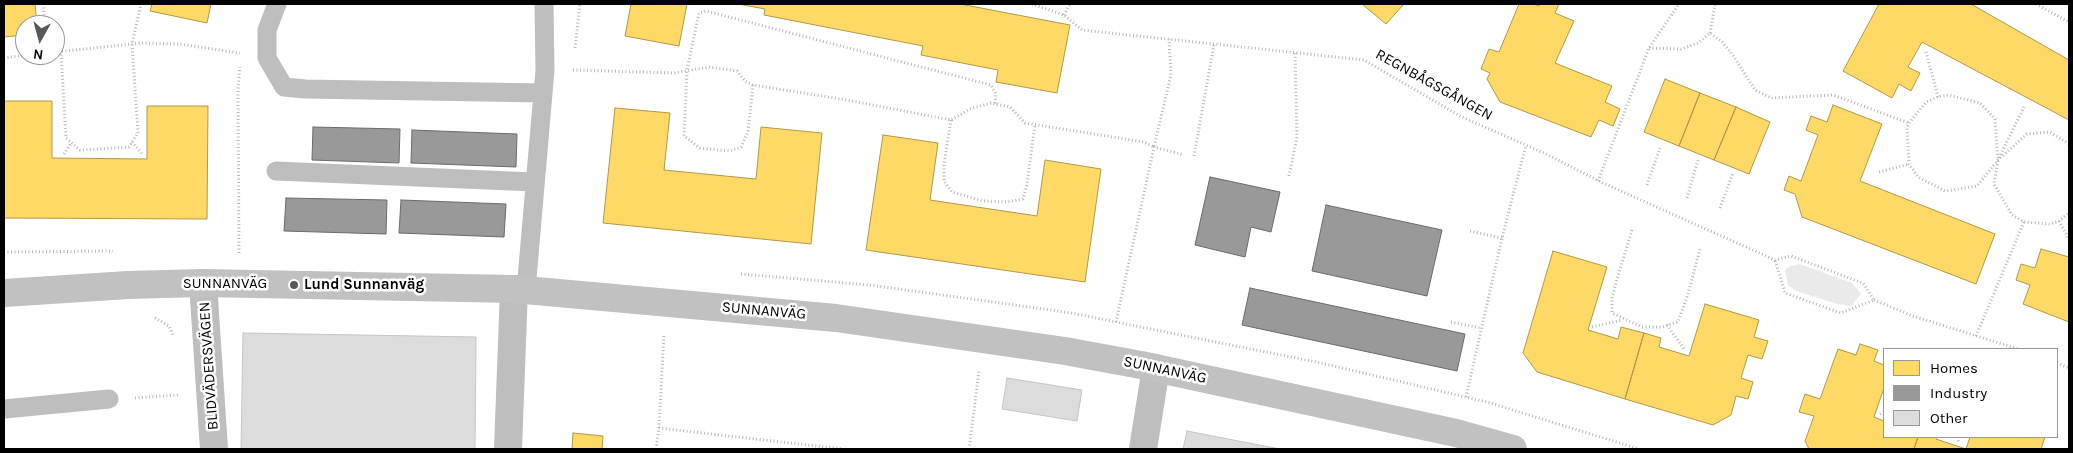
<!DOCTYPE html>
<meta charset="utf-8">
<style>
body{margin:0}
#map{position:relative;width:2073px;height:453px;overflow:hidden;background:#fff;font-family:Karla,sans-serif}
canvas{display:block}
.frame{position:absolute;inset:0;border:5px solid #000;pointer-events:none}
.legend{position:absolute;left:1883px;top:348px;width:175px;height:90px;box-sizing:border-box;background:#fff;border:1px solid #999;margin:0;padding:6px 9px;list-style:none;font-size:15px;color:#000}
.legend li{display:flex;align-items:center;gap:10px;height:25px}
.legend b{width:25px;border:1px solid #999}
.north{position:absolute;left:15px;top:15px;width:50px;height:50px;box-sizing:border-box;background:#fff;border:1px solid #999;border-radius:50%;rotate:187deg;font-size:14px;font-weight:700;line-height:20px;text-align:center;color:#000}
.north::after{content:'';display:block;margin:auto;width:18px;height:22px;background:#595959;clip-path:polygon(50% 0,100% 100%,50% 72%,0 100%)}
</style>
<div id="map">
<canvas width="2073" height="453"></canvas>
<div class="frame"></div>
<ul class="legend">
<li><b style="height:14px;background:#ffd966"></b>Homes</li>
<li><b style="height:14px;background:#999"></b>Industry</li>
<li><b style="height:14px;background:#dcdcdc"></b>Other</li>
</ul>
<div class="north">N</div>
</div>
<script>
const c = document.querySelector('canvas').getContext('2d');
c.lineJoin = 'round';
function paint(path, color) { c.fillStyle = color; c.fill(path, 'evenodd'); }
const poly = rows => new Path2D(rows.map(r => 'M' + r).join(''));
function strokePath(path, color, width, dash) { c.strokeStyle = color; c.lineWidth = width; c.lineCap = dash ? 'butt' : 'round'; c.setLineDash(dash || []); c.stroke(path); }
function label(font, color, halo, rows, align = 'center') {
  c.font = font + ' Karla,sans-serif'; c.lineWidth = 5; c.setLineDash([]); c.textBaseline = 'middle'; c.strokeStyle = halo; c.fillStyle = color; for (const [text, x, y, turn = 0] of rows) {
    c.save(); c.translate(x, y); c.rotate((+turn || 0) * Math.PI / 180); c.textAlign = isNaN(turn) ? turn : align; if (halo) c.strokeText(text, 0, 0); c.fillText(text, 0, 0); c.restore();
  }
}
const green = poly([
 [1800,264,1852,283,1861,294,1851,306,1837,304,1796,291,1788,285,1785,271,1788,267]
]);
const homes = poly([
 [4,4,35,4,37,25,25,25,25,35,4,37,4,4],
 [152,4,211,4,207,23,150,11,152,4],
 [631,4,687,4,679,46,625,36,631,4],
 [738,4,960,4,1070,25,1057,93,996,82,998,70,921,55,923,46,764,15,765,9,738,4],
 [1362,4,1404,4,1386,24,1362,4],
 [1519,4,1533,4,1539,6,1540,4,1559,4,1555,13,1574,21,1555,63,1612,86,1605,102,1620,109,1613,126,1599,120,1591,137,1500,102,1487,79,1490,73,1481,69,1489,49,1499,52,1519,4],
 [1879,4,1971,4,2069,60,2069,120,1922,42,1908,67,1920,73,1911,91,1899,84,1892,98,1843,71,1879,4],
 [1665,79,1700,93,1679,146,1644,132,1665,79],
 [1700,93,1736,107,1714,160,1679,146,1700,93],
 [4,101,52,101,52,158,147,159,147,106,208,106,207,219,4,218,4,101],
 [1833,105,1882,124,1860,181,1995,234,1976,284,1802,217,1795,194,1784,190,1789,176,1801,181,1818,135,1806,130,1811,116,1827,122,1833,105],
 [1736,107,1770,122,1749,174,1714,160,1736,107],
 [615,108,670,113,664,170,756,179,761,127,822,133,811,244,603,223,615,108],
 [883,135,938,143,930,200,1037,216,1045,160,1101,169,1085,282,866,250,883,135],
 [2041,249,2069,257,2069,322,2023,304,2030,285,2016,280,2021,264,2035,268,2041,249],
 [1553,251,1607,267,1588,330,1618,339,1621,327,1644,333,1625,399,1537,372,1523,353,1553,251],
 [1705,304,1759,320,1754,337,1768,341,1762,359,1748,355,1741,378,1753,382,1748,399,1736,396,1731,415,1713,425,1625,399,1644,333,1661,338,1659,347,1689,356,1705,304],
 [1860,344,1878,350,1874,361,1884,365,1884,388,1874,417,1884,421,1884,437,1918,437,1914,449,1809,449,1805,441,1814,416,1799,412,1805,394,1820,399,1838,349,1856,355,1860,344],
 [573,433,603,436,602,449,572,449,573,433],
 [1918,437,1937,437,1936,439,1966,449,1970,437,2045,437,2041,449,1914,449,1918,437]
]);
const industry = poly([
 [313,127,400,129,399,163,312,160,313,127],
 [412,130,517,134,516,167,411,163,412,130],
 [1210,177,1280,192,1271,232,1251,227,1245,257,1195,245,1210,177],
 [286,198,387,200,386,234,284,231,286,198],
 [401,200,506,204,504,237,399,233,401,200],
 [1326,205,1442,230,1427,296,1312,271,1326,205],
 [1250,288,1465,334,1457,371,1242,325,1250,288]
]);
const building = poly([
 [243,333,476,337,475,449,241,449,243,333],
 [1007,378,1082,390,1077,421,1002,409,1007,378],
 [1187,431,1280,449,1183,449,1187,431]
]);
const path = poly([
 [43,4,45,25],
 [1032,4,1064,15,1082,30,1364,60,1460,116,1546,154,1603,183,1775,260,1791,256,1863,283,1874,300,1841,313,1785,293,1775,260],
 [2036,4,2069,22],
 [1064,15,1070,4],
 [1710,33,1715,4],
 [575,48,580,4],
 [1649,48,1681,49,1698,43,1710,33,1722,42,1733,55,1755,90,1771,98,1833,95,1909,123],
 [61,51,66,138,80,150,129,147,138,133,132,44,141,4],
 [55,52,142,43,179,44,240,53],
 [1926,52,1938,97],
 [4,58,26,55],
 [573,70,674,73,709,67,737,71,745,81,753,85,847,100,951,120,970,109,991,103,1010,107,1025,123,1144,142,1154,147,1171,75,1169,39],
 [753,85,748,132,741,147,730,151,700,148,684,136,687,70,699,13,706,11,991,85,996,94,995,104],
 [951,120,944,164,944,181,952,192,983,201,1007,202,1023,199,1027,184,1035,124],
 [132,142,142,154],
 [2069,144,2050,132,2027,134,1998,160,1977,186,1945,191,1918,177,1909,164,1907,128,1909,123,1926,102,1938,97,1949,95,1980,103,1995,119,1998,160,1994,184,2012,215,2024,222,2050,224,2059,221,2069,213],
 [64,154,71,143],
 [1194,156,1214,44],
 [1999,158,2024,107],
 [1879,172,1909,164],
 [1289,176,1297,137,1295,53],
 [1598,181,1649,48,1679,4],
 [1647,185,1660,148],
 [1687,198,1698,160],
 [1720,208,1733,173],
 [2059,221,2069,239],
 [1632,230,1617,279,1612,298,1612,313,1642,327,1662,327,1678,322,1688,294,1700,249],
 [1470,231,1502,238],
 [4,252,113,251],
 [239,253,238,89,240,67],
 [741,274,870,285,1072,313,1116,322,1321,363,1487,402,1639,449],
 [1874,300,1913,316,2018,349],
 [155,318,169,326,173,335],
 [1116,322,1154,147,1184,155],
 [1451,322,1481,328],
 [1667,325,1685,350],
 [1592,327,1622,320],
 [1976,336,2024,222],
 [2057,363,2069,368],
 [1466,397,1502,238,1526,145],
 [135,398,178,395],
 [1880,414,1884,412],
 [659,428,664,334],
 [1957,437,1959,442],
 [656,449,659,428,843,449],
 [969,449,979,371]
]);
const lane = poly([
 [277,4,267,30,267,58,284,87,305,89,542,93],
 [276,171,534,182],
 [526,290,545,70,544,4],
 [4,409,109,399]
]);
const street = poly([
 [203,283,214,449],
 [508,449,514,289],
 [1143,449,1156,368]
]);
const secondary = poly([
 [4,293,128,285,203,283,514,289,836,318,1065,351,1141,365,1456,433,1513,449]
]);
const markers = [
 [294,285,5,"#595959"]
];
const streetNames = [
 ["REGNBÅGSGÅNGEN",1434,85,29],
 ["SUNNANVÄG",225,284],
 ["SUNNANVÄG",764,311,5],
 ["BLIDVÄDERSVÄGEN",209,366,-94],
 ["SUNNANVÄG",1165,370,12]
];
const poiNames = [
 ["Lund Sunnanväg",304,285]
];
paint(green, '#eaeaea');
paint(homes, '#ffd966');
strokePath(homes, '#b29847', 1);
paint(industry, '#999');
strokePath(industry, '#6b6b6b', 1);
paint(building, '#dcdcdc');
strokePath(building, '#c5c5c5', 1);
strokePath(path, '#b8b8b8', 3, [1, 2.5]);
strokePath(lane, '#bebebe', 19);
strokePath(street, '#bebebe', 28);
strokePath(secondary, '#c1c1c1', 28);
for (const [x, y, r, color] of markers) { const dot = new Path2D(); dot.arc(x, y, r, 0, 2 * Math.PI); c.fillStyle = color; c.fill(dot); strokePath(dot, '#fff', 2); }
label('15px', '#000', '#fff', streetNames);
label('bold 15px', '#000', '#fff', poiNames, 'left');
</script>
